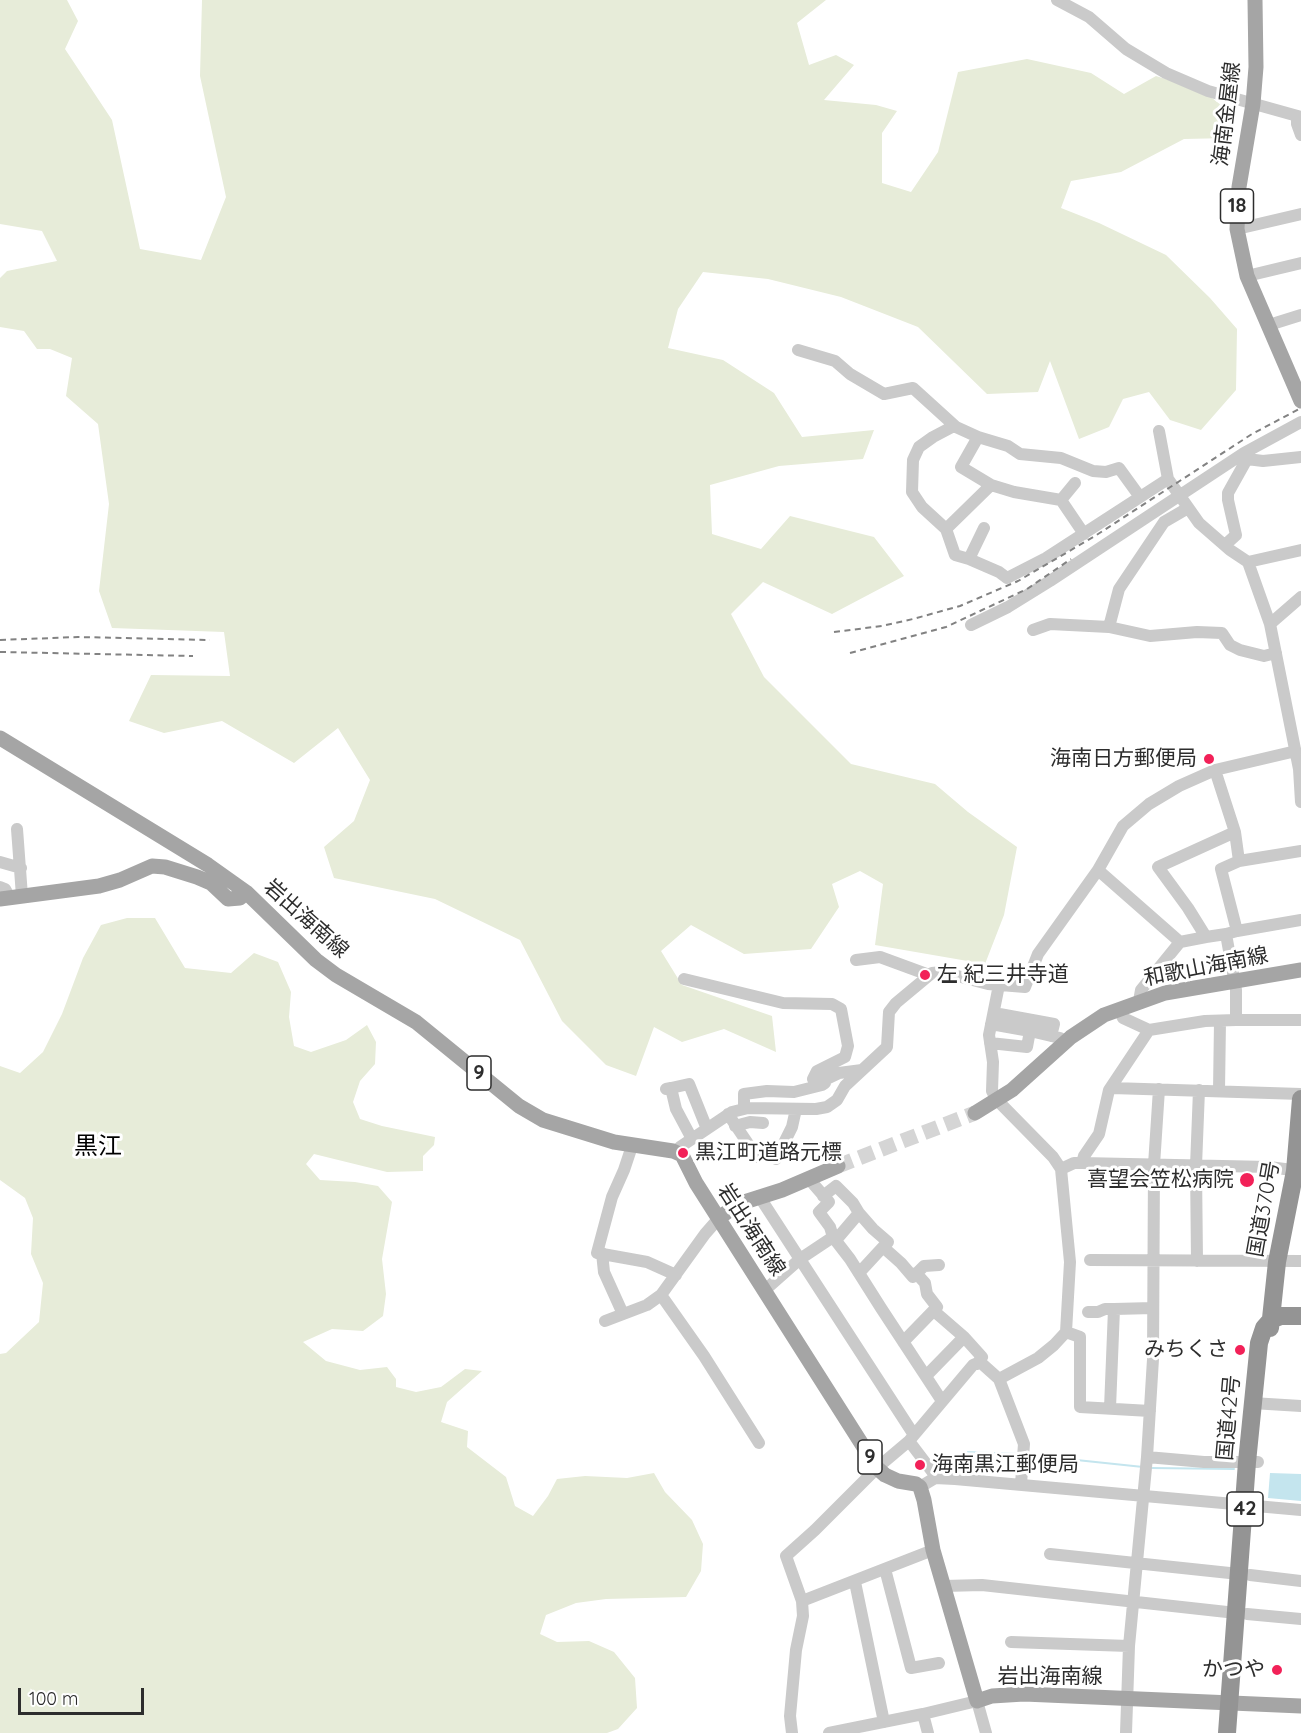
<!DOCTYPE html>
<meta charset="utf-8">
<style>
body{margin:0}
#map{position:relative;width:1301px;height:1733px;overflow:hidden;background:#fff;font-family:Quicksand,sans-serif}
canvas{display:block}
.scale{position:absolute;left:18px;top:1688px;width:126px;height:27px;box-sizing:border-box;border:3px solid #2d2d2d;border-top:0;padding-left:8px;font-size:18px;line-height:21px;white-space:nowrap;color:#2d2d2d;-webkit-text-stroke:4px #fff;paint-order:stroke}
</style>
<div id="map">
<canvas width="1301" height="1733"></canvas>
<div class="scale">100 m</div>
</div>
<script>
const c = document.querySelector('canvas').getContext('2d');
c.lineJoin = 'round';
function paint(path, color) { c.fillStyle = color; c.fill(path, 'evenodd'); }
const poly = rows => new Path2D(rows.map(r => 'M' + r).join(''));
function strokePath(path, color, width, dash) { c.strokeStyle = color; c.lineWidth = width; c.lineCap = dash ? 'butt' : 'round'; c.setLineDash(dash || []); c.stroke(path); }
function label(font, color, halo, rows, align = 'center') {
  c.font = font + ' Quicksand,"Noto Sans JP",sans-serif'; c.lineWidth = 6; c.setLineDash([]); c.textBaseline = 'middle'; c.strokeStyle = halo; c.fillStyle = color; for (const [text, x, y, turn = 0] of rows) {
    c.save(); c.translate(x, y); c.rotate((+turn || 0) * Math.PI / 180); c.textAlign = isNaN(turn) ? turn : align; if (halo) c.strokeText(text, 0, 0); c.fillText(text, 0, 0); c.restore();
  }
}
const green = poly([
 [0,0,67,0,78,21,65,49,112,120,140,249,201,260,226,197,200,76,202,0,826,0,797,23,809,65,836,55,854,65,824,100,876,105,897,111,882,133,882,183,911,192,938,152,958,72,1027,59,1091,73,1124,94,1156,76,1203,91,1221,105,1229,138,1184,139,1121,172,1071,181,1061,208,1099,223,1166,255,1210,298,1237,329,1236,390,1201,430,1170,420,1149,392,1123,399,1109,427,1079,439,1050,361,1038,392,987,394,918,327,841,297,768,279,703,272,678,309,668,348,723,360,774,393,802,437,874,430,863,459,779,466,710,485,712,534,761,549,790,516,874,537,904,576,832,614,763,582,731,614,764,677,851,764,935,784,968,812,1017,847,1004,915,985,964,875,945,883,884,860,871,832,884,839,907,811,949,744,954,691,925,661,951,682,985,772,1016,776,1052,724,1029,682,1042,654,1027,636,1076,606,1065,562,1021,520,940,435,899,334,878,324,847,354,821,370,780,338,728,294,763,222,721,164,733,129,721,151,675,230,676,224,632,112,628,99,591,109,504,98,424,66,396,72,358,50,349,37,349,24,331,0,327,0,278,7,271,57,261,42,231,0,224],
 [127,918,155,918,185,968,231,973,254,953,278,962,291,992,289,1017,294,1046,311,1052,346,1040,367,1025,376,1042,375,1064,360,1081,353,1102,360,1119,382,1126,435,1137,434,1145,423,1156,423,1171,387,1172,314,1154,306,1164,320,1180,355,1182,378,1186,392,1202,382,1259,386,1294,383,1316,363,1331,332,1329,303,1342,326,1361,360,1370,387,1367,396,1379,396,1387,416,1392,441,1387,465,1369,482,1371,447,1402,441,1422,468,1431,467,1447,506,1477,515,1506,533,1516,548,1496,557,1479,585,1476,627,1478,654,1473,665,1492,692,1520,703,1544,701,1571,686,1597,606,1599,576,1603,546,1615,540,1634,557,1642,589,1641,614,1652,635,1678,637,1708,618,1729,607,1733,0,1733,0,1354,6,1353,39,1322,43,1283,31,1254,33,1218,25,1198,0,1180,0,1066,20,1073,43,1052,62,1014,83,958,101,925]
]);
const water = poly([
 [1270,1473,1301,1474,1301,1501,1268,1498]
]);
const stream = poly([
 [1029,1455,1143,1467],
 [954,1460,965,1452,1020,1454],
 [1151,1468,1234,1469]
]);
const majorTunnel = poly([
 [838,1166,975,1113]
]);
const minor = poly([
 [1057,0,1089,17,1126,49,1166,73,1208,91,1301,117],
 [1297,117,1297,124,1301,135],
 [1237,229,1301,214],
 [1247,276,1301,263],
 [1269,325,1301,315],
 [798,350,835,361,850,374,884,394,913,388,956,427,978,437],
 [956,427,952,427,933,437,919,447,913,460,912,492,922,507,946,529,955,555,969,559,984,528],
 [1159,431,1168,479,1180,496,1199,523,1230,550,1248,562,1270,624,1299,769,1301,802],
 [1247,459,1263,461,1301,457],
 [991,485,961,467,978,437,1008,446,1020,454,1061,458,1093,471,1106,472,1119,468,1140,497],
 [1061,500,1075,483],
 [946,529,991,485,1014,492,1061,500,1084,534],
 [1225,545,1236,535,1228,500,1228,493,1247,459],
 [969,559,999,572,1007,578,1046,558,1168,479],
 [1248,562,1301,550],
 [1270,624,1301,597],
 [971,625,1008,607,1050,581,1244,453,1301,422],
 [1109,627,1119,589,1164,522,1188,508],
 [1033,630,1050,624,1109,627,1150,636,1197,632,1222,633,1230,645,1240,650,1264,656,1276,653],
 [1215,770,1235,832,1239,861],
 [17,829,22,896],
 [0,862,21,868],
 [1098,870,1180,942],
 [0,887,5,889,10,898],
 [1237,931,1301,920],
 [1226,934,1206,937,1188,908,1158,867,1235,832],
 [856,960,880,957,929,975],
 [684,979,783,1003,832,1004,841,1009,848,1046,845,1057,817,1071,813,1079,820,1082,839,1073,862,1070],
 [999,985,989,1035,993,1062,992,1091,997,1100,1053,1157,1061,1169],
 [1139,1001,1141,990,1180,942,1206,937],
 [994,1013,1054,1024,1051,1036],
 [1236,1020,1301,1020],
 [991,1024,1030,1031],
 [1149,1030,1205,1021,1236,1020,1236,990,1226,934,1237,931,1221,869,1239,861,1301,851],
 [990,1043,1027,1047,1030,1031,1060,1038,1065,1043],
 [671,1088,689,1084,707,1129],
 [1112,1088,1301,1094],
 [666,1089,671,1088,676,1109,692,1139],
 [1219,1091,1220,1021],
 [744,1109,744,1094,767,1091,794,1092,822,1085,825,1083],
 [728,1114,757,1157],
 [735,1126,750,1122,763,1123],
 [632,1146,624,1170,612,1197,597,1253,647,1262,676,1275],
 [678,1152,680,1147,732,1112,748,1108,816,1109,827,1107,837,1100,845,1086,887,1047,889,1012,896,1003,932,973,942,972,988,984,1025,987,1038,954,1098,870,1123,826,1149,804,1179,786,1215,770,1296,751],
 [776,1159,792,1127,796,1109],
 [1082,1163,1084,1156,1099,1134,1109,1090,1149,1030,1123,1018,1119,1009],
 [809,1179,829,1202,819,1212,830,1227,833,1237,850,1259,881,1308,942,1401],
 [759,1196,914,1435],
 [823,1196,836,1186,853,1203,859,1213,873,1229,888,1242,883,1247,901,1263,913,1277],
 [836,1240,859,1213],
 [602,1253,604,1272,623,1314],
 [1090,1260,1301,1261],
 [1197,1261,1196,1166,1199,1090],
 [859,1273,883,1247],
 [914,1276,924,1266,939,1265],
 [765,1290,800,1259,833,1237],
 [661,1295,704,1356,759,1443],
 [934,1311,964,1337,982,1357,977,1364],
 [1088,1312,1098,1312,1105,1309,1114,1309],
 [605,1321,647,1305,661,1295,705,1234,719,1218],
 [1066,1332,1080,1337,1080,1407,1150,1411],
 [903,1342,937,1307,927,1294,925,1283,916,1273],
 [926,1376,964,1337],
 [999,1379,1038,1358,1054,1345,1066,1332,1070,1262,1061,1169,1074,1163,1082,1163,1269,1167,1300,1171],
 [1252,1403,1301,1406],
 [1110,1408,1114,1309,1153,1308],
 [909,1441,937,1478],
 [1147,1457,1204,1462,1258,1462],
 [920,1487,935,1478,955,1479,1301,1510],
 [1050,1554,1239,1574],
 [885,1569,911,1668,939,1663],
 [1250,1575,1301,1581],
 [855,1582,884,1722],
 [944,1586,982,1585,1236,1613],
 [802,1601,786,1556,815,1530,877,1468,909,1441,973,1365,980,1362,999,1379,1024,1444,1021,1484],
 [1247,1614,1301,1619],
 [1011,1642,1129,1646],
 [923,1714,928,1733],
 [792,1733,790,1716,796,1650,803,1616,802,1601,933,1550],
 [829,1733,923,1714,977,1701,986,1733],
 [1126,1733,1129,1646,1147,1457,1153,1359,1154,1165,1159,1089]
]);
const major = poly([
 [1255,0,1256,67,1253,104,1239,187,1237,229,1247,276,1301,401],
 [0,738,208,865,246,892,316,960,336,975,416,1022,519,1106,543,1120,614,1142,673,1151,682,1155,696,1183,877,1468,885,1475,898,1481,916,1484,920,1487,924,1500,933,1550,977,1701,992,1696,1024,1694,1301,1706],
 [0,899,99,886,120,880,152,866,165,867,197,877,211,883,228,899,240,898,246,892],
 [975,1113,1012,1090,1071,1037,1104,1015,1165,993,1301,970],
 [719,1218,738,1204,782,1190,838,1166]
]);
const highway = poly([
 [1270,1328,1277,1262,1295,1171,1301,1099],
 [1227,1733,1247,1462,1259,1343,1264,1328,1271,1320,1281,1316,1301,1316]
]);
const rail = poly([
 [834,632,882,626,913,619,960,606,1018,581,1095,536,1252,434,1301,408],
 [0,640,78,637,210,640],
 [0,652,193,656],
 [850,653,946,627,1027,589,1071,559]
]);
const markers = [
 [1209,759,6,"#f22158"],
 [925,975,6,"#f22158"],
 [683,1153,6,"#f22158"],
 [1247,1180,8,"#f22158"],
 [1240,1350,6,"#f22158"],
 [920,1465,6,"#f22158"],
 [1277,1670,6,"#f22158"]
];
const shields = [
 [1237,206,33],
 [479,1073,24],
 [870,1457,24],
 [1245,1509,36]
];
const shieldNames = [
 ["18",1237,206],
 ["9",479,1073],
 ["9",870,1457],
 ["42",1245,1509]
];
const streetNames = [
 ["海南金屋線",1227,114,-83],
 ["岩出海南線",306,919,42],
 ["和歌山海南線",1206,967,-11],
 ["国道370号",1264,1209,-80],
 ["岩出海南線",751,1230,57],
 ["国道42号",1229,1418,-85],
 ["岩出海南線",1050,1677]
];
const poiNames = [
 ["海南日方郵便局",1197,759],
 ["左 紀三井寺道",937,975,"left"],
 ["黒江町道路元標",695,1153,"left"],
 ["喜望会笠松病院",1234,1180],
 ["みちくさ",1228,1350],
 ["海南黒江郵便局",932,1465,"left"],
 ["かつや",1265,1670]
];
const quarterNames = [
 ["黒江",98,1147]
];
paint(green, '#e7ecd9');
paint(water, '#c4e5ee');
strokePath(stream, '#c4e5ee', 2);
strokePath(majorTunnel, '#d5d5d5', 15, [15, 8]);
strokePath(minor, '#cacaca', 12);
strokePath(major, '#a5a5a5', 15);
strokePath(highway, '#949494', 18);
strokePath(rail, '#828282', 2, [6, 4.5]);
for (const [x, y, r, color] of markers) { const dot = new Path2D(); dot.arc(x, y, r, 0, 2 * Math.PI); c.fillStyle = color; c.fill(dot); strokePath(dot, '#fff', 2); }
for (const [x, y, w] of shields) { const box = new Path2D(); box.roundRect(x - w / 2, y - 17, w, 34, 4.5); c.fillStyle = '#fff'; c.fill(box); strokePath(box, '#2d2d2d', 1.5); }
label('bold 20px', '#2d2d2d', null, shieldNames);
label('21px', '#2d2d2d', '#fff', streetNames);
label('21px', '#2d2d2d', '#fff', poiNames, 'right');
label('24px', '#000', '#fff', quarterNames);
</script>
